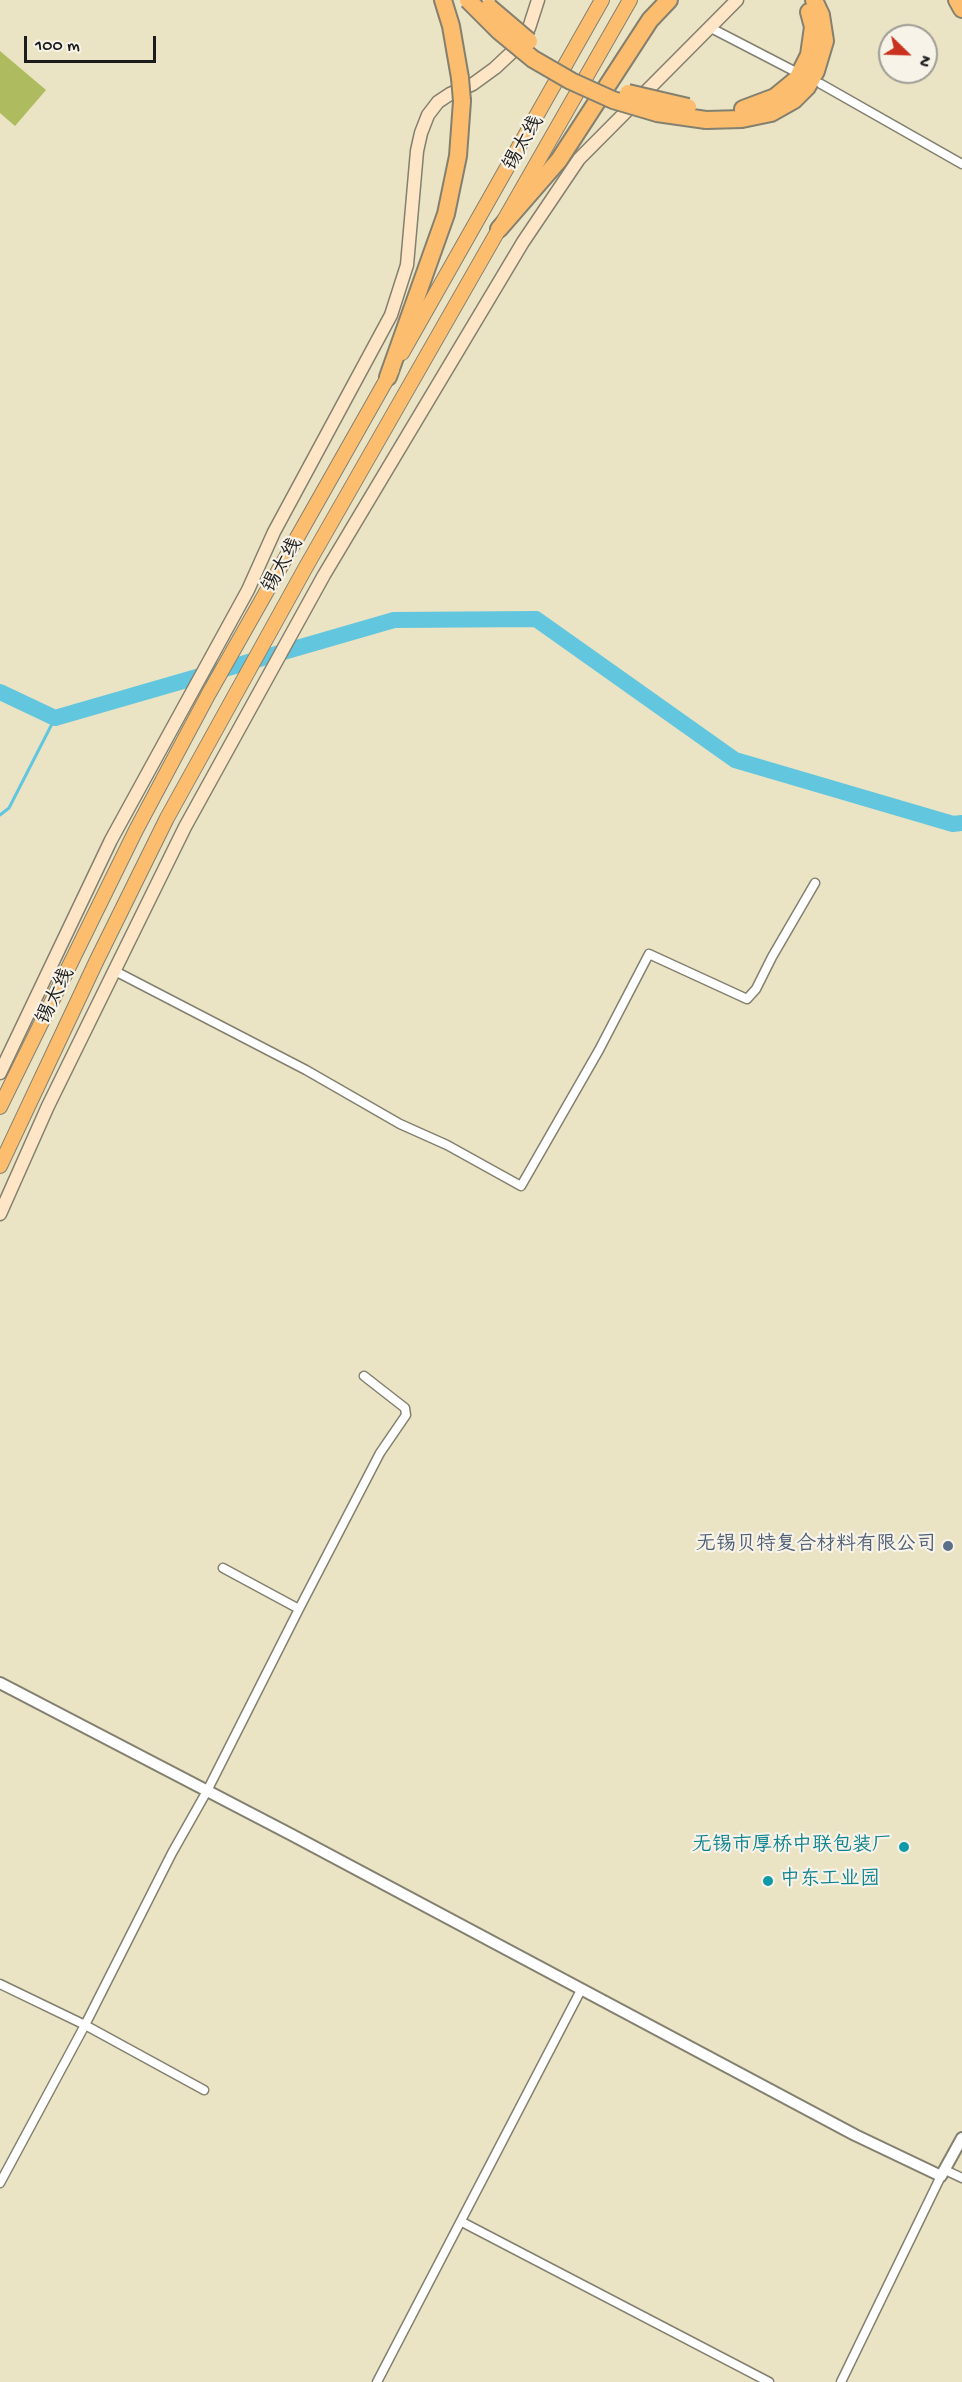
<!DOCTYPE html>
<meta charset="utf-8">
<style>
body{margin:0}
#map{position:relative;width:962px;height:2382px;overflow:hidden;background:#eae3c4;font-family:"Gochi Hand",sans-serif}
canvas{display:block}
.north{position:absolute;left:878px;top:24px;width:60px;height:60px;box-sizing:border-box;background:#f7f3e8;border:2px solid #9f9d96;border-radius:50%;rotate:113deg;font-size:16px;font-weight:700;line-height:24px;text-align:center;color:#1c1c1c}
.north::after{content:'';display:block;margin:auto;width:21px;height:27px;background:#c8321e;clip-path:polygon(50% 0,100% 100%,50% 72%,0 100%)}
.scale{position:absolute;left:24px;top:36px;width:132px;height:27px;box-sizing:border-box;border:3px solid #1c1c1c;border-top:0;padding-left:8px;font-size:18px;line-height:21px;white-space:nowrap;color:#1c1c1c;-webkit-text-stroke:4px #f7f3e8;paint-order:stroke}
</style>
<div id="map">
<canvas width="962" height="2382"></canvas>
<div class="north">N</div>
<div class="scale">100 m</div>
</div>
<script>
const c = document.querySelector('canvas').getContext('2d');
c.lineJoin = 'round';
function paint(path, color) { c.fillStyle = color; c.fill(path, 'evenodd'); }
const poly = rows => new Path2D(rows.map(r => 'M' + r).join(''));
function strokePath(path, color, width, dash) { c.strokeStyle = color; c.lineWidth = width; c.lineCap = dash ? 'butt' : 'round'; c.setLineDash(dash || []); c.stroke(path); }
function label(font, color, halo, rows, align = 'center') {
  c.font = font + ' "Gochi Hand","LXGW WenKai TC",sans-serif'; c.lineWidth = 4.5; c.setLineDash([]); c.textBaseline = 'middle'; c.strokeStyle = halo; c.fillStyle = color; for (const [text, x, y, turn = 0] of rows) {
    c.save(); c.translate(x, y); c.rotate((+turn || 0) * Math.PI / 180); c.textAlign = isNaN(turn) ? turn : align; if (halo) c.strokeText(text, 0, 0); c.fillText(text, 0, 0); c.restore();
  }
}
const green = poly([
 [0,51,46,90,15,126,0,113]
]);
const stream = poly([
 [0,815,9,808,55,718]
]);
const river = poly([
 [0,692,55,718,394,620,536,619,735,760,953,824,962,823]
]);
const minor = poly([
 [709,27,794,71],
 [821,84,962,164],
 [113,970,306,1070,400,1124,447,1145,521,1186,599,1050,649,954,747,999,756,989,772,957,815,883],
 [223,1568,299,1609,380,1453,406,1415,405,1408,364,1376],
 [0,1984,85,2025,204,2090],
 [945,2170,962,2178],
 [0,2183,85,2025,172,1853,207,1791,299,1609],
 [462,2222,769,2382],
 [377,2382,581,1990],
 [841,2382,941,2176]
]);
const tertiary = poly([
 [0,1683,292,1835,855,2135,941,2176,962,2138]
]);
const secondary = poly([
 [0,1073,111,840,248,590,274,532,391,315,407,265,417,151,421,133,428,115,438,102,450,94,473,84,495,68,511,53,529,28,538,0],
 [0,1214,48,1106,185,827,324,575,523,242,579,159,737,0]
]);
const primary = poly([
 [402,353,602,0],
 [0,1107,136,830,208,695,392,370],
 [0,1166,96,962,167,818,307,565,630,0]
]);
const motorway = poly([
 [443,0,451,26,460,78],
 [957,0,962,9],
 [743,109,775,97,797,79,809,55,813,27,809,12],
 [706,120,742,119,771,113,794,100,807,87,816,71,825,41,821,15,814,0],
 [499,229,559,160,650,20,669,0],
 [388,377,446,214,458,156,462,101]
]);
const motorwayBridge = poly([
 [468,0,499,31,533,59,571,81,613,100,657,113,706,120],
 [489,7,529,41],
 [460,78,462,101],
 [628,93,688,107]
]);
const markers = [
 [948,1546,6,"#5c6f8a"],
 [904,1847,6,"#0f9aa8"],
 [768,1881,6,"#0f9aa8"]
];
const streetNames = [
 ["锡太线",525,144,-60],
 ["锡太线",284,566,-60],
 ["锡太线",57,997,-64]
];
const serviceNames = [
 ["无锡贝特复合材料有限公司",936,1546]
];
const cultureNames = [
 ["无锡市厚桥中联包装厂",892,1847],
 ["中东工业园",780,1881,"left"]
];
paint(green, '#aebb5e');
strokePath(stream, '#62c6df', 3);
strokePath(river, '#62c6df', 16);
strokePath(minor, '#838070', 11);
strokePath(tertiary, '#838070', 14);
strokePath(secondary, '#838070', 15);
strokePath(primary, '#838070', 16);
strokePath(motorway, '#838070', 20);
strokePath(minor, '#fff', 8);
strokePath(tertiary, '#fff', 10);
strokePath(secondary, '#fee5c5', 12);
strokePath(primary, '#fcbd6f', 14);
strokePath(motorway, '#fcbd6f', 16);
strokePath(motorwayBridge, '#838070', 20, []);
strokePath(motorwayBridge, '#fcbd6f', 16);
for (const [x, y, r, color] of markers) { const dot = new Path2D(); dot.arc(x, y, r, 0, 2 * Math.PI); c.fillStyle = color; c.fill(dot); strokePath(dot, '#f7f3e8', 2); }
label('20px', '#1c1c1c', '#f7f3e8', streetNames);
label('20px', '#4e5e75', '#f7f3e8', serviceNames, 'right');
label('20px', '#0d838f', '#f7f3e8', cultureNames, 'right');
</script>
